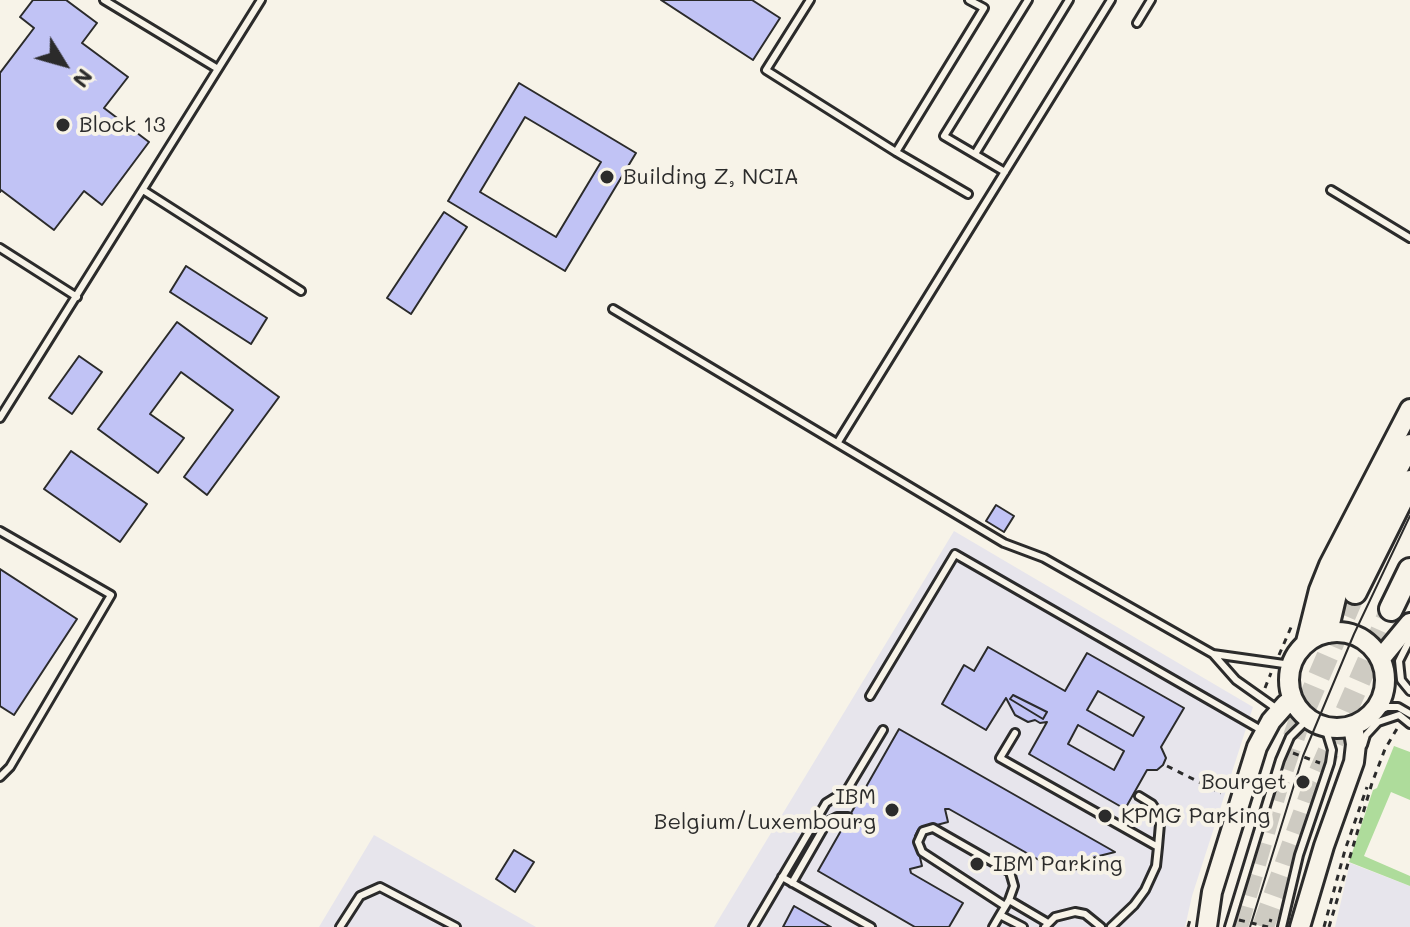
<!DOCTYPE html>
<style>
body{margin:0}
#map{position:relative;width:1410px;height:927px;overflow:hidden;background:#f7f3e8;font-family:Mali,sans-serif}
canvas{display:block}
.north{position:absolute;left:24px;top:24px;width:80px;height:80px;-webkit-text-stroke:6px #f7f3e8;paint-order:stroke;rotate:127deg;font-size:22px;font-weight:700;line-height:32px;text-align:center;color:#2b2b2b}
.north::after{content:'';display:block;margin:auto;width:28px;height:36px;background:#2b2b2b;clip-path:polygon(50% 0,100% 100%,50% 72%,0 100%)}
</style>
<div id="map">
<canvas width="1410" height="927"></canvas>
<div class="north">N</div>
</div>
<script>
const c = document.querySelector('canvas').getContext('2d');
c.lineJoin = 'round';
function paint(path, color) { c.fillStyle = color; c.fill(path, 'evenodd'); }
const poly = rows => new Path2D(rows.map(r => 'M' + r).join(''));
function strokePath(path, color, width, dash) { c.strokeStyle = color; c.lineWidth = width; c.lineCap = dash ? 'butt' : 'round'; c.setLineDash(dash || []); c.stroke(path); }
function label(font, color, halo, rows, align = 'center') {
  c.font = font + ' Mali,sans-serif'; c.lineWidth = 8; c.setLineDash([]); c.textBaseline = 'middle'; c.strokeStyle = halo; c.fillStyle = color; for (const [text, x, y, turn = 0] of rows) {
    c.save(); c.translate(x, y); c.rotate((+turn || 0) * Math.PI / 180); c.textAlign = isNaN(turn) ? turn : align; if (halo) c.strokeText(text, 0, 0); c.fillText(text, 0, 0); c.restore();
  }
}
const built = poly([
 [954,531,1253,707,1192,896,1185,927,714,927],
 [374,835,536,927,319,927],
 [1350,863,1410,886,1410,927,1335,927]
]);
const green = poly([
 [1394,746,1410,752,1410,800,1391,792,1364,856,1410,876,1410,886,1349,862,1373,790,1377,788]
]);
const building = poly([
 [33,0,66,0,97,23,82,43,128,77,104,108,149,142,102,205,84,191,54,230,1,190,0,192,0,73,34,28,20,17,33,0],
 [661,0,752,0,780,18,753,60,661,0],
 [519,83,636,153,565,271,448,201,519,83],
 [525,117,601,162,556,237,480,192,525,117],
 [444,212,467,227,411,314,387,298,444,212],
 [186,266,267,318,251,344,170,292,186,266],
 [177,322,279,397,207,495,184,477,233,410,181,372,150,414,184,438,158,473,98,429,177,322],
 [79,356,102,372,72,414,49,398,79,356],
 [71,451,147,504,120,542,44,489,71,451],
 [996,505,1014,516,1004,532,986,521,996,505],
 [0,569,77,619,14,715,0,706,0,569],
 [988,647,1065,691,1087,653,1184,708,1161,747,1166,758,1163,765,1157,770,1147,770,1125,809,1029,754,1047,722,1040,723,1035,720,1028,722,1015,715,1006,698,986,730,942,704,964,665,974,671,988,647],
 [1098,691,1144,717,1133,736,1087,710,1098,691],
 [1013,695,1047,712,1043,719,1010,699,1013,695],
 [1078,725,1124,751,1114,770,1068,744,1078,725],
 [1013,695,1047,712,1043,719,1010,699,1013,695],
 [899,729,1115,852,1091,858,1092,865,1062,873,949,809,945,809,948,822,918,830,915,836,922,866,910,869,911,873,963,903,949,927,915,927,818,871,899,729],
 [514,850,534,862,515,892,496,879,514,850],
 [794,906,831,927,783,927,794,906]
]);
const highwayTunnel = poly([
 [1237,927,1279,780,1298,725,1355,592],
 [1263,927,1314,785,1391,609]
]);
const path = poly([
 [1279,655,1292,625],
 [1265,688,1271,673],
 [1293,753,1320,763],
 [1167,766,1221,793],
 [1239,920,1268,927],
 [1270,922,1271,919],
 [1188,927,1191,916],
 [1324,927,1345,850,1367,787],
 [1329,927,1372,783,1385,749,1398,727]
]);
const lane = poly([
 [104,0,218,69],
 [810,0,766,70,896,152,984,8,969,0],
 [1137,23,1151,0],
 [896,152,968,194],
 [975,154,1069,0],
 [1005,172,944,136,1028,0],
 [143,190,301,291],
 [1331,190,1410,238],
 [0,248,77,297],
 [613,309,1004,543,1044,558,1213,654,1291,665],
 [0,418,261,0],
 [838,442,1111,0],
 [0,531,111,595,10,767,0,777],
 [1410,639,1399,661,1401,680,1410,691],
 [1213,654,1236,680,1277,709],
 [870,696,955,554,1263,731],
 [1371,714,1387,707,1398,707,1410,714],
 [1015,733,1000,758,1158,847,1156,866,1145,890,1134,905,1111,927],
 [1363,745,1366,735,1378,722,1399,715,1410,724],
 [1139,796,1152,804,1158,813,1160,824,1158,847],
 [782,877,871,927],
 [792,883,827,822,837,817,848,817],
 [1009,900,1048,923],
 [1000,915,1023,927],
 [340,927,360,896,380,887,456,927],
 [753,927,826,803,847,790,883,730],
 [993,927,1000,915,1009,900,1014,886,1010,872,933,828,923,831,918,842,922,852,1005,906],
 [1045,927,1055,917,1075,912,1085,914,1101,927],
 [1229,927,1280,760,1290,737,1308,719],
 [1282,927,1299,855,1330,763,1332,750,1325,727]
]);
const secondary = poly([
 '1289 680a48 48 0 1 1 96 0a48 48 0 1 1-96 0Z',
 [1306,642,1319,590,1329,565,1410,409],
 [1381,658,1410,623],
 [1207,927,1212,892,1257,747,1271,721,1286,704,1294,702],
 [1300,927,1324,846,1354,762,1356,744,1353,726]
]);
const primary = poly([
 [1327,632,1339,581,1369,520,1410,445]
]);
const highway = poly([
 [1355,592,1410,482],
 [1391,609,1410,570]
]);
const tram = poly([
 [1250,927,1303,756,1354,634,1410,516]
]);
const markers = [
 [63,125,8,"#2b2b2b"],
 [607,177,8,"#2b2b2b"],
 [1303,782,8,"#2b2b2b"],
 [892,810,8,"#2b2b2b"],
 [1105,816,8,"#2b2b2b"],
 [977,864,8,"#2b2b2b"]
];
const poiNames = [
 ["Block 13",79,125],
 ["Building Z, NCIA",623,177],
 ["Bourget",1287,782,"right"],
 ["IBM",876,797,"right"],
 ["Belgium/Luxembourg",876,822,"right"],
 ["KPMG Parking",1121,816],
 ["IBM Parking",993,864]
];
paint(built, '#e7e5ec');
paint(green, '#aedc9b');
paint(building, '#c1c3f5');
strokePath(building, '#2b2b2b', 2);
strokePath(highwayTunnel, '#cecbc2', 22, [22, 11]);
strokePath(lane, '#2b2b2b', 12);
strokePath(secondary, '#2b2b2b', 24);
strokePath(primary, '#2b2b2b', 26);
strokePath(highway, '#2b2b2b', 28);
strokePath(path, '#2b2b2b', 3, [6, 6]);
strokePath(lane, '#f7f3e8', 6);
strokePath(secondary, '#f7f3e8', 18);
strokePath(primary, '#f7f3e8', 20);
strokePath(highway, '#f7f3e8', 22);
strokePath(tram, '#2b2b2b', 2);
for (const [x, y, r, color] of markers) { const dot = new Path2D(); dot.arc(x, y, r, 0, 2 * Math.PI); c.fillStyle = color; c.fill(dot); strokePath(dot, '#f7f3e8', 3); }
label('22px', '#2b2b2b', '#f7f3e8', poiNames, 'left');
</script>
